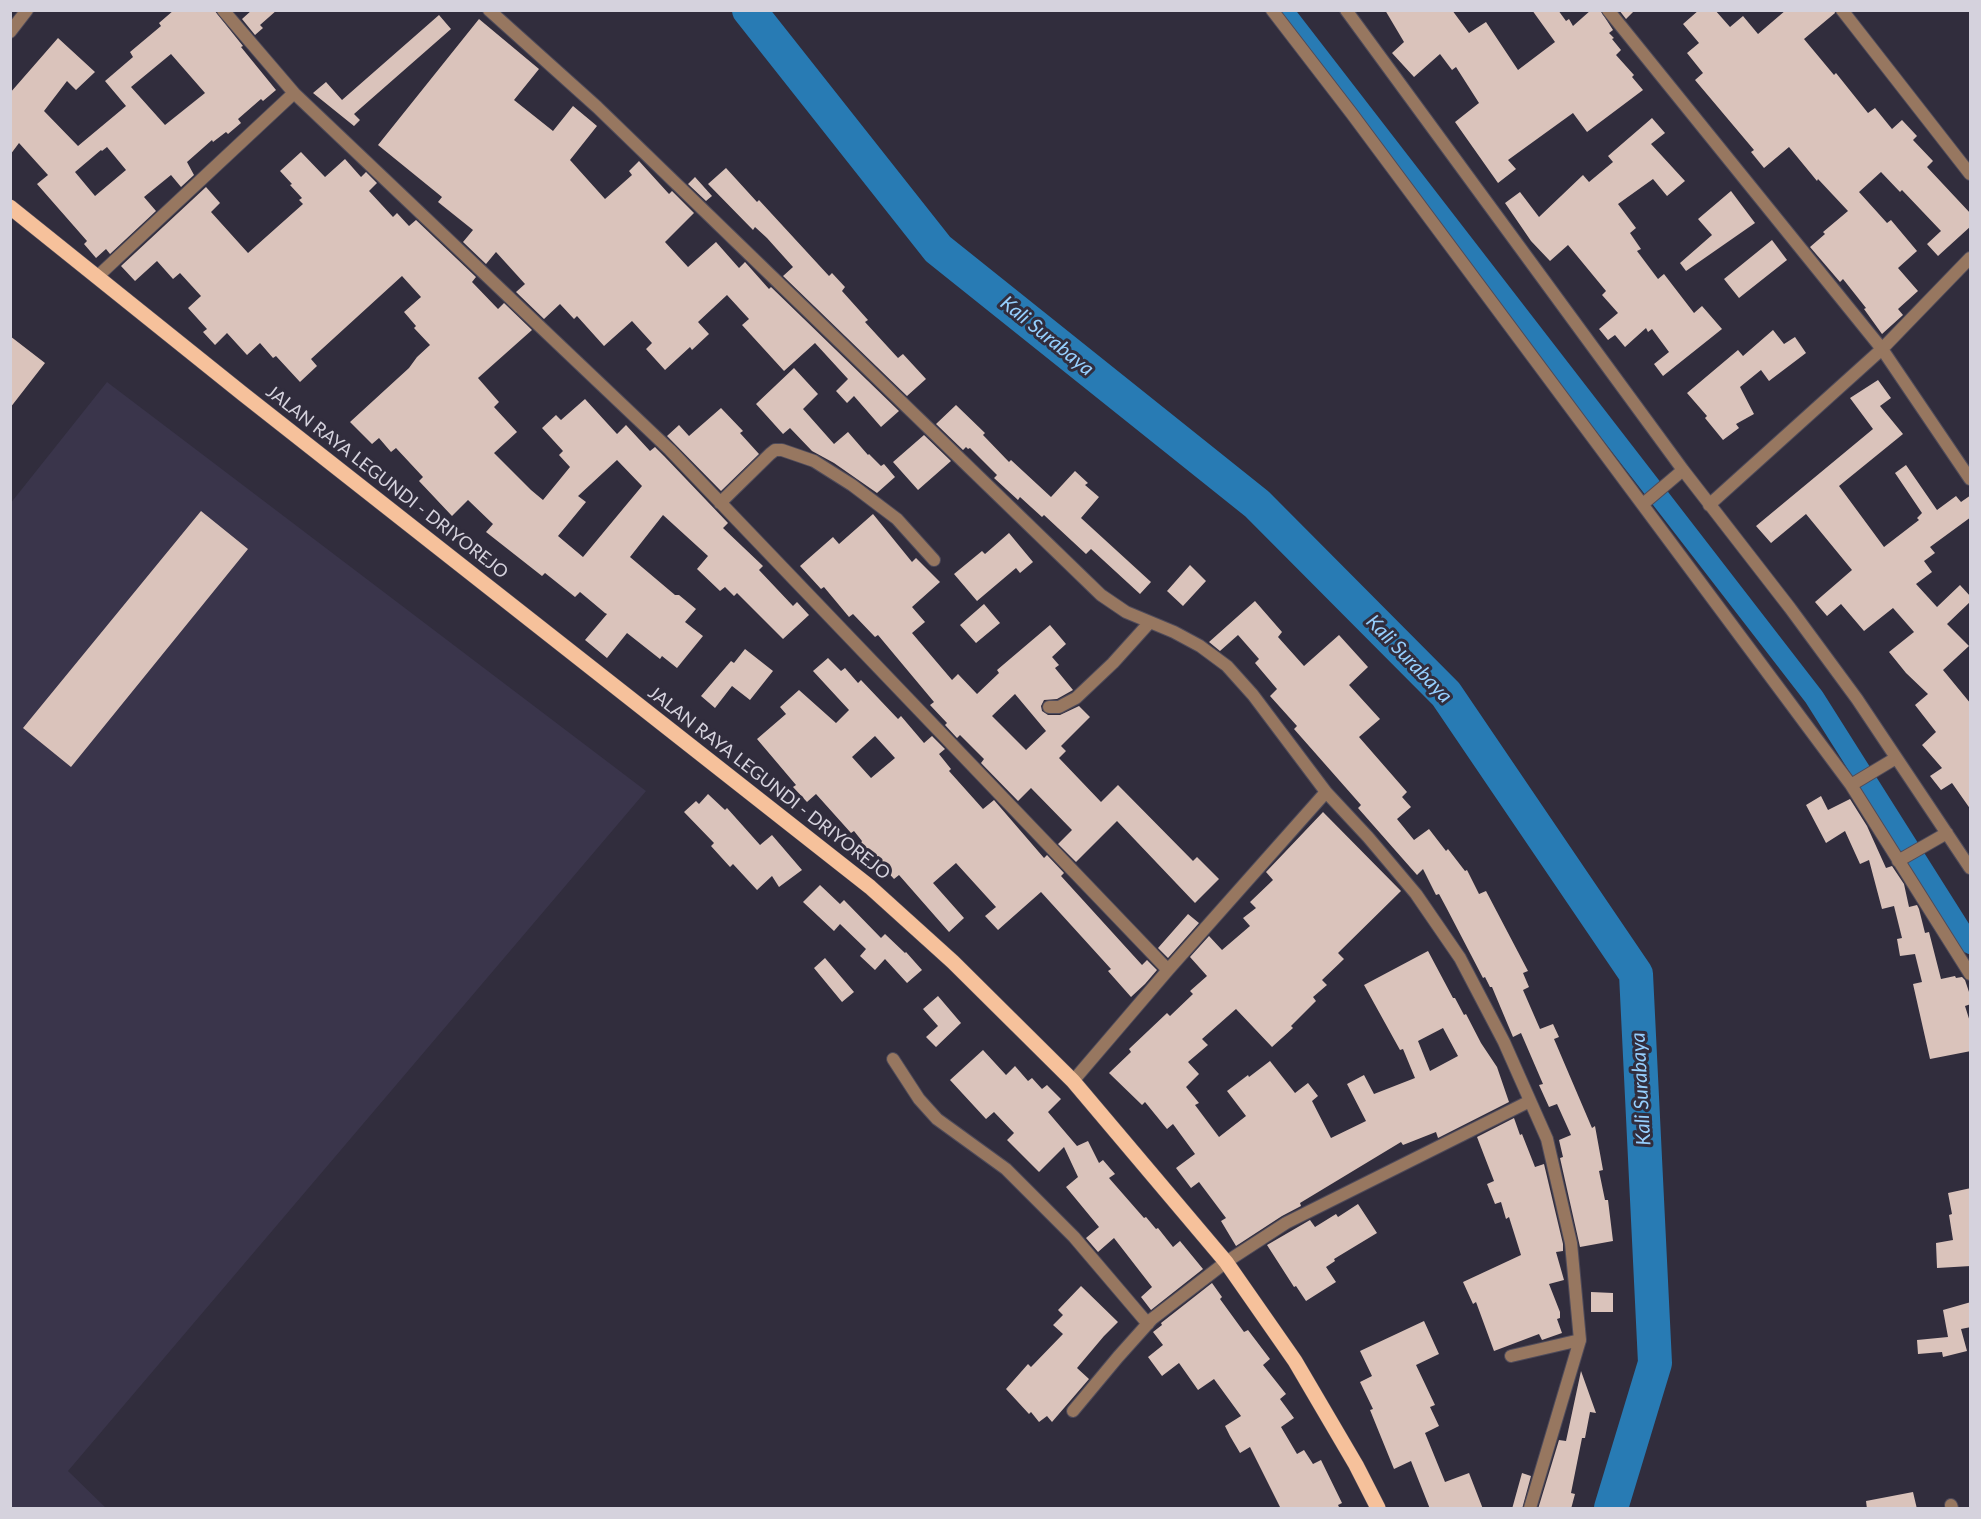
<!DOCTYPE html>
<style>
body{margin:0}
#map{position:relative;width:1981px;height:1519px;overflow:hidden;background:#312d3d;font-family:Lato,sans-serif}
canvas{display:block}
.frame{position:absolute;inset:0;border:12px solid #d5d2dd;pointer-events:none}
</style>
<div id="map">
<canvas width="1981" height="1519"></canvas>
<div class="frame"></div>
</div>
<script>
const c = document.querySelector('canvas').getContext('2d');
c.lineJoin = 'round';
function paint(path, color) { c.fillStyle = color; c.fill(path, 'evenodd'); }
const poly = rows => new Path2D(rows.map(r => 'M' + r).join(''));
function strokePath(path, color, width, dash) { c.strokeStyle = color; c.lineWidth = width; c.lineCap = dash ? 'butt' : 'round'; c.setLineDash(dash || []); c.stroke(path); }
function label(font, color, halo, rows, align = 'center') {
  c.font = font + ' Lato,sans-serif'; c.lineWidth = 6; c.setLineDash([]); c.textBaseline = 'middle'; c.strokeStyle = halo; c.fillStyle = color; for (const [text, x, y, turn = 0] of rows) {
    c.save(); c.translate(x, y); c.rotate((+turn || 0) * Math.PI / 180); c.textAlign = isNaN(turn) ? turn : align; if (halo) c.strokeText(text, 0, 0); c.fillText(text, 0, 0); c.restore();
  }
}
const built = poly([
 [107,382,646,791,68,1471,106,1508,11,1508,10,504]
]);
const canal = poly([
 [1283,10,1814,697,1970,944]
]);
const river = poly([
 [749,10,938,249,1257,504,1446,694,1636,974,1655,1363,1611,1508]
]);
const building = poly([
 [174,10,214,10,243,46,241,47,276,90,263,101,261,99,238,119,241,123,228,134,226,132,213,142,212,140,187,162,194,175,181,187,171,175,144,197,156,211,110,254,106,249,96,258,84,244,87,241,37,184,48,175,19,143,10,155,10,93,58,38,95,72,76,90,67,81,44,111,78,146,126,106,105,81,133,57,130,52,161,26,159,23],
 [171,54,205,93,165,125,131,87],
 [107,147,126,170,95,196,75,172,101,150,102,151],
 [252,10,277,10,260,25,263,28,255,35,242,19],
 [1385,10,1452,10,1469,33,1486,22,1518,70,1555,42,1532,10,1558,10,1566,21,1569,19,1573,26,1591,10,1600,10,1613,30,1609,33,1614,38,1612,39,1621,50,1616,55,1634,75,1632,77,1643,90,1587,132,1573,113,1508,160,1516,169,1498,183,1455,122,1479,103,1456,67,1452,70,1440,54,1414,77,1392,53,1404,42],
 [1619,10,1635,10,1626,19],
 [1699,10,1715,10,1730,27,1743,16,1758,34,1786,10,1834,10,1835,13,1804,39,1834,75,1836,73,1868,113,1875,108,1892,129,1902,120,1917,136,1913,140,1933,161,1927,167,1971,214,1971,226,1938,256,1927,244,1941,231,1902,190,1900,192,1881,172,1859,192,1887,223,1891,220,1917,251,1898,268,1918,291,1898,309,1903,315,1882,334,1864,309,1866,308,1843,279,1840,282,1810,247,1825,234,1823,232,1848,211,1818,179,1817,181,1789,147,1764,168,1751,152,1754,150,1695,80,1703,73,1687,53,1699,43,1683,24],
 [439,15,451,29,354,114,360,120,354,126,313,93,326,82,342,100],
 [479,19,539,69,514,100,553,131,573,106,597,126,570,160,605,199,632,175,629,171,639,161,669,194,672,191,694,213,665,242,688,267,716,242,739,268,745,262,769,289,771,287,899,411,881,427,854,396,847,403,836,391,848,379,815,343,784,371,742,325,749,319,727,295,698,322,709,334,692,350,690,347,665,370,646,349,652,343,632,321,604,346,577,316,574,319,560,304,544,319,516,292,525,284,496,252,486,264,463,242,473,230,438,202,442,197,378,145],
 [1652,118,1665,133,1651,144,1685,181,1667,196,1653,179,1618,204,1636,228,1630,233,1641,249,1637,251,1658,279,1664,274,1694,313,1702,306,1722,329,1663,376,1654,364,1669,352,1652,329,1648,332,1646,328,1625,347,1615,335,1608,340,1599,329,1618,313,1602,295,1606,291,1568,245,1550,261,1531,241,1505,203,1520,192,1539,217,1583,175,1589,182,1613,162,1608,156],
 [301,152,325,177,345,159,361,177,366,172,377,183,369,191,393,217,397,213,409,226,416,220,476,277,472,282,498,309,504,303,532,330,478,378,499,402,494,407,517,432,494,453,531,490,543,500,570,467,559,455,563,451,542,428,556,415,561,420,585,399,617,434,626,425,650,451,655,447,664,456,728,523,723,528,763,566,759,570,793,606,797,602,809,615,783,639,737,593,734,596,725,587,720,591,697,569,708,556,663,515,630,557,675,595,679,595,696,609,685,622,703,636,677,668,662,656,660,659,627,633,607,658,585,640,607,614,605,613,580,592,575,597,545,573,542,576,486,532,493,524,468,500,452,516,419,481,423,477,396,448,391,452,379,438,372,444,350,422,409,368,417,357,430,345,414,328,416,326,404,312,421,297,402,276,311,359,317,366,300,382,276,356,273,358,260,343,247,355,227,333,215,345,203,332,207,329,188,308,201,296,180,273,173,279,157,261,135,281,121,266,206,187,220,203,211,212,248,253,303,204,299,200,302,198,290,185,292,184,280,171],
 [617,460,642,486,583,557,558,536,586,502,578,496],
 [726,168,757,202,759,200,829,276,832,273,845,287,842,291,868,320,865,322,898,358,903,354,926,379,907,396,783,276,793,267,767,238,755,227,753,230,708,184],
 [695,177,712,196,706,201,688,184],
 [1731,191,1755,223,1686,271,1680,263,1712,235,1698,219],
 [1772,240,1787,260,1739,298,1724,279],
 [1773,330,1784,344,1795,337,1806,353,1769,381,1761,370,1740,387,1754,414,1736,424,1739,428,1723,440,1705,418,1707,416,1687,393,1738,350,1743,356],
 [10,336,45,363,10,408],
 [794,368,818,394,803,409,834,444,848,432,868,455,869,454,881,466,884,464,895,477,877,493,834,463,812,451,790,428,783,434,756,404],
 [1878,380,1891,398,1880,406,1903,434,1839,486,1884,547,1919,520,1917,518,1922,513,1895,473,1906,465,1937,510,1956,496,1961,502,1971,495,1971,517,1930,547,1935,553,1924,561,1932,572,1916,584,1937,607,1960,585,1971,597,1971,601,1947,624,1969,646,1943,670,1971,704,1971,810,1952,783,1941,790,1930,776,1942,768,1922,745,1936,732,1915,705,1928,694,1906,673,1889,652,1914,632,1893,608,1864,631,1841,604,1827,616,1815,602,1852,570,1806,514,1771,543,1756,526,1873,429,1850,398],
 [956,405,985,433,983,435,1009,462,1011,460,1051,497,1075,471,1088,483,1085,485,1099,497,1081,518,1151,582,1140,594,1091,549,1086,554,1044,515,1042,517,1020,497,1018,500,994,478,997,475,970,448,968,449,966,447,963,450,936,424],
 [721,408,743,431,740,433,759,454,721,491,667,436,679,425,689,436],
 [924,435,951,461,918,490,893,462],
 [201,511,248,549,71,767,23,728],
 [873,514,912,562,916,558,940,582,912,607,925,622,912,633,952,680,958,674,977,694,999,673,997,670,1050,625,1066,644,1052,657,1059,665,1055,668,1073,690,1057,699,1044,700,1041,706,1042,711,1048,715,1060,715,1079,706,1090,717,1061,746,1066,751,1059,758,1101,802,1118,785,1193,861,1197,857,1219,879,1195,903,1117,821,1076,862,1058,844,1072,830,1031,788,1018,801,981,763,984,759,960,735,957,738,945,725,947,723,930,705,934,702,878,635,875,637,853,614,849,617,824,587,821,589,800,566,833,537,839,544],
 [1015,694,1046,731,1026,750,992,716],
 [1009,533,1033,562,1020,573,1016,568,977,601,954,574,982,551,985,554],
 [1190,565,1206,581,1183,606,1167,591],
 [1255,601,1282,632,1278,637,1304,666,1339,635,1368,667,1349,685,1380,719,1359,737,1407,792,1402,797,1411,807,1397,819,1414,840,1429,829,1446,851,1448,849,1465,871,1467,870,1479,894,1486,891,1528,971,1523,973,1529,987,1523,990,1540,1029,1553,1024,1559,1037,1554,1039,1592,1128,1595,1126,1603,1170,1599,1171,1605,1200,1608,1200,1613,1241,1580,1247,1560,1158,1563,1157,1559,1140,1571,1135,1557,1104,1549,1107,1539,1085,1543,1084,1521,1033,1513,1037,1492,987,1490,987,1485,977,1483,978,1446,907,1439,894,1436,895,1423,869,1417,875,1358,808,1361,805,1294,729,1297,726,1270,696,1277,689,1255,663,1259,659,1238,635,1220,651,1209,642],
 [984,604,1000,623,976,643,960,625],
 [745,649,773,671,750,700,732,686,715,708,701,696,731,661,734,663],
 [828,658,841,671,845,668,858,683,861,680,898,719,901,716,924,743,932,736,945,749,939,754,951,769,949,771,983,809,994,800,1044,858,1047,855,1064,873,1061,876,1142,965,1147,960,1157,970,1145,984,1131,997,1108,971,1111,969,1041,892,998,930,985,916,996,907,956,863,933,883,964,918,949,932,899,875,894,879,861,843,862,841,854,831,851,833,816,794,807,802,793,787,796,785,757,739,786,714,780,707,799,690,836,723,849,710,813,671],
 [875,736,895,758,871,778,852,757],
 [708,794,725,810,727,808,760,845,772,835,802,870,779,887,772,876,757,890,733,864,730,867,711,846,714,843,684,812,696,801,699,804],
 [1821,796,1828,810,1850,799,1867,826,1886,868,1892,866,1904,884,1909,907,1917,905,1919,909,1925,933,1929,932,1941,979,1955,976,1956,978,1962,977,1965,980,1971,998,1971,1004,1965,1006,1971,1025,1971,1051,1930,1059,1913,984,1922,982,1915,954,1900,956,1897,939,1902,938,1894,906,1882,909,1869,860,1860,864,1845,831,1826,843,1806,805],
 [1323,812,1401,891,1338,953,1344,959,1322,980,1327,985,1313,997,1316,1001,1291,1026,1293,1028,1272,1047,1236,1009,1202,1039,1208,1045,1188,1062,1199,1074,1186,1087,1199,1103,1195,1105,1219,1137,1246,1116,1227,1091,1248,1075,1249,1077,1270,1061,1295,1093,1308,1083,1318,1096,1312,1101,1331,1138,1366,1121,1347,1084,1364,1075,1374,1094,1415,1078,1403,1049,1400,1050,1364,985,1428,951,1453,998,1455,998,1464,1015,1466,1014,1481,1043,1497,1067,1509,1102,1438,1138,1436,1132,1403,1145,1401,1142,1300,1203,1301,1206,1282,1216,1236,1246,1221,1221,1226,1218,1199,1182,1191,1188,1176,1168,1195,1154,1173,1124,1167,1129,1145,1102,1142,1105,1109,1073,1131,1052,1129,1049,1167,1013,1170,1016,1193,994,1190,991,1207,976,1190,957,1209,936,1222,950,1250,926,1243,918,1256,908,1250,902,1273,880,1266,872],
 [1443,1028,1458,1056,1430,1071,1418,1041],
 [820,885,840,904,844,900,881,938,885,934,905,953,906,952,922,970,907,983,885,959,875,970,860,956,866,949,840,924,834,931,803,902],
 [1188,914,1199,923,1168,958,1158,948],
 [825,958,854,992,842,1002,814,968],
 [938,996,961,1023,936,1047,926,1037,938,1026,923,1009],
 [983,1050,1006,1075,1015,1066,1028,1081,1032,1078,1042,1089,1047,1085,1061,1099,1048,1112,1077,1146,1088,1141,1099,1163,1103,1160,1115,1174,1109,1178,1144,1218,1146,1217,1156,1229,1158,1228,1173,1247,1180,1241,1203,1269,1151,1310,1141,1297,1152,1287,1114,1238,1098,1252,1086,1238,1099,1227,1066,1187,1078,1177,1064,1147,1039,1172,1007,1140,1014,1133,994,1112,986,1119,950,1080],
 [1514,1118,1520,1135,1522,1134,1535,1167,1544,1164,1563,1244,1563,1251,1556,1252,1564,1280,1549,1284,1560,1312,1560,1318,1557,1319,1562,1333,1542,1340,1539,1334,1494,1351,1476,1302,1473,1304,1463,1282,1521,1255,1509,1217,1506,1219,1501,1202,1495,1204,1487,1184,1494,1181,1477,1137],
 [1971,1188,1971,1266,1937,1268,1936,1243,1953,1240,1949,1215,1952,1214,1948,1193],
 [1358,1204,1377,1233,1334,1259,1335,1261,1326,1267,1336,1282,1306,1301,1296,1286,1294,1287,1267,1245,1310,1220,1315,1227,1336,1214,1338,1217],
 [1212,1283,1222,1297,1220,1299,1244,1332,1248,1330,1270,1359,1263,1365,1286,1394,1280,1399,1294,1418,1281,1427,1297,1454,1304,1450,1313,1464,1321,1460,1342,1503,1338,1505,1340,1509,1281,1509,1250,1447,1240,1453,1230,1436,1225,1426,1241,1416,1214,1379,1198,1390,1179,1363,1162,1376,1148,1357,1163,1345,1153,1332,1162,1325,1161,1323],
 [1081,1286,1118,1322,1104,1336,1077,1368,1089,1379,1052,1422,1047,1416,1039,1422,1031,1412,1029,1414,1006,1389,1028,1364,1031,1367,1063,1334,1053,1325,1063,1315,1058,1310],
 [1591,1292,1613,1293,1613,1312,1591,1312],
 [1971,1302,1971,1327,1961,1329,1967,1351,1943,1357,1942,1352,1918,1354,1917,1340,1948,1337,1943,1310],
 [1424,1321,1439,1354,1416,1365,1435,1405,1430,1407,1439,1426,1425,1433,1445,1482,1469,1473,1483,1509,1430,1509,1411,1461,1394,1469,1370,1410,1373,1409,1360,1382,1372,1376,1360,1351],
 [1581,1371,1596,1413,1590,1412,1585,1438,1582,1438,1571,1493,1575,1494,1571,1509,1538,1509,1559,1440,1566,1441],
 [1522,1473,1531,1476,1522,1509,1512,1509],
 [1913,1492,1917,1509,1867,1509,1866,1501]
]);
const minor = poly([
 [223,10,294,93],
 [489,10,597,107,1101,595,1126,612,1174,632,1200,646,1227,666,1253,695,1326,792],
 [1272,10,1352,114,1851,785,1970,974],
 [1346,10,1683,470,1790,608,1857,699,1970,868],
 [1608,10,1882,349,1970,479],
 [1842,10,1970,174],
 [10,32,27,10],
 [98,276,294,93,670,450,1168,970],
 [720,503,770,454,775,450,782,450,814,461,852,485,897,519,934,560],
 [1643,504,1683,470],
 [1709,505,1882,349,1970,258],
 [1049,707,1059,707,1076,698,1113,663,1150,622],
 [1851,785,1896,758],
 [1898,861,1947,833],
 [893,1059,919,1099,937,1119,1006,1169,1074,1237,1148,1324],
 [1073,1081,1168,970,1326,792,1368,837,1416,894,1460,958,1504,1042,1547,1139,1571,1243,1580,1340,1511,1356],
 [1073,1411,1118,1357,1152,1319,1226,1262,1286,1223,1530,1101],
 [1951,1505,1952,1508],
 [1530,1508,1580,1340]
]);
const primary = poly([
 [10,207,243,394,870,887,953,962,1073,1081,1226,1262,1295,1361,1356,1465,1378,1508]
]);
const streetNames = [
 ["JALAN RAYA LEGUNDI - DRIYOREJO",387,482,38],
 ["JALAN RAYA LEGUNDI - DRIYOREJO",769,783,38]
];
const waterNames = [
 ["Kali Surabaya",1047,336,39],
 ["Kali Surabaya",1409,659,46],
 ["Kali Surabaya",1641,1089,-93]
];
paint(built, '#3a354b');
strokePath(canal, '#287bb4', 20);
strokePath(river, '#287bb4', 34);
paint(building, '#dac3bb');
strokePath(minor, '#4f4b5a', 14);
strokePath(primary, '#4f4b5a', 16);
strokePath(minor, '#977760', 12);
strokePath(primary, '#f6c19b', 15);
label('18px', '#d5d2dd', '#312d3d', streetNames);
label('italic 20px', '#96cffe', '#312d3d', waterNames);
</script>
